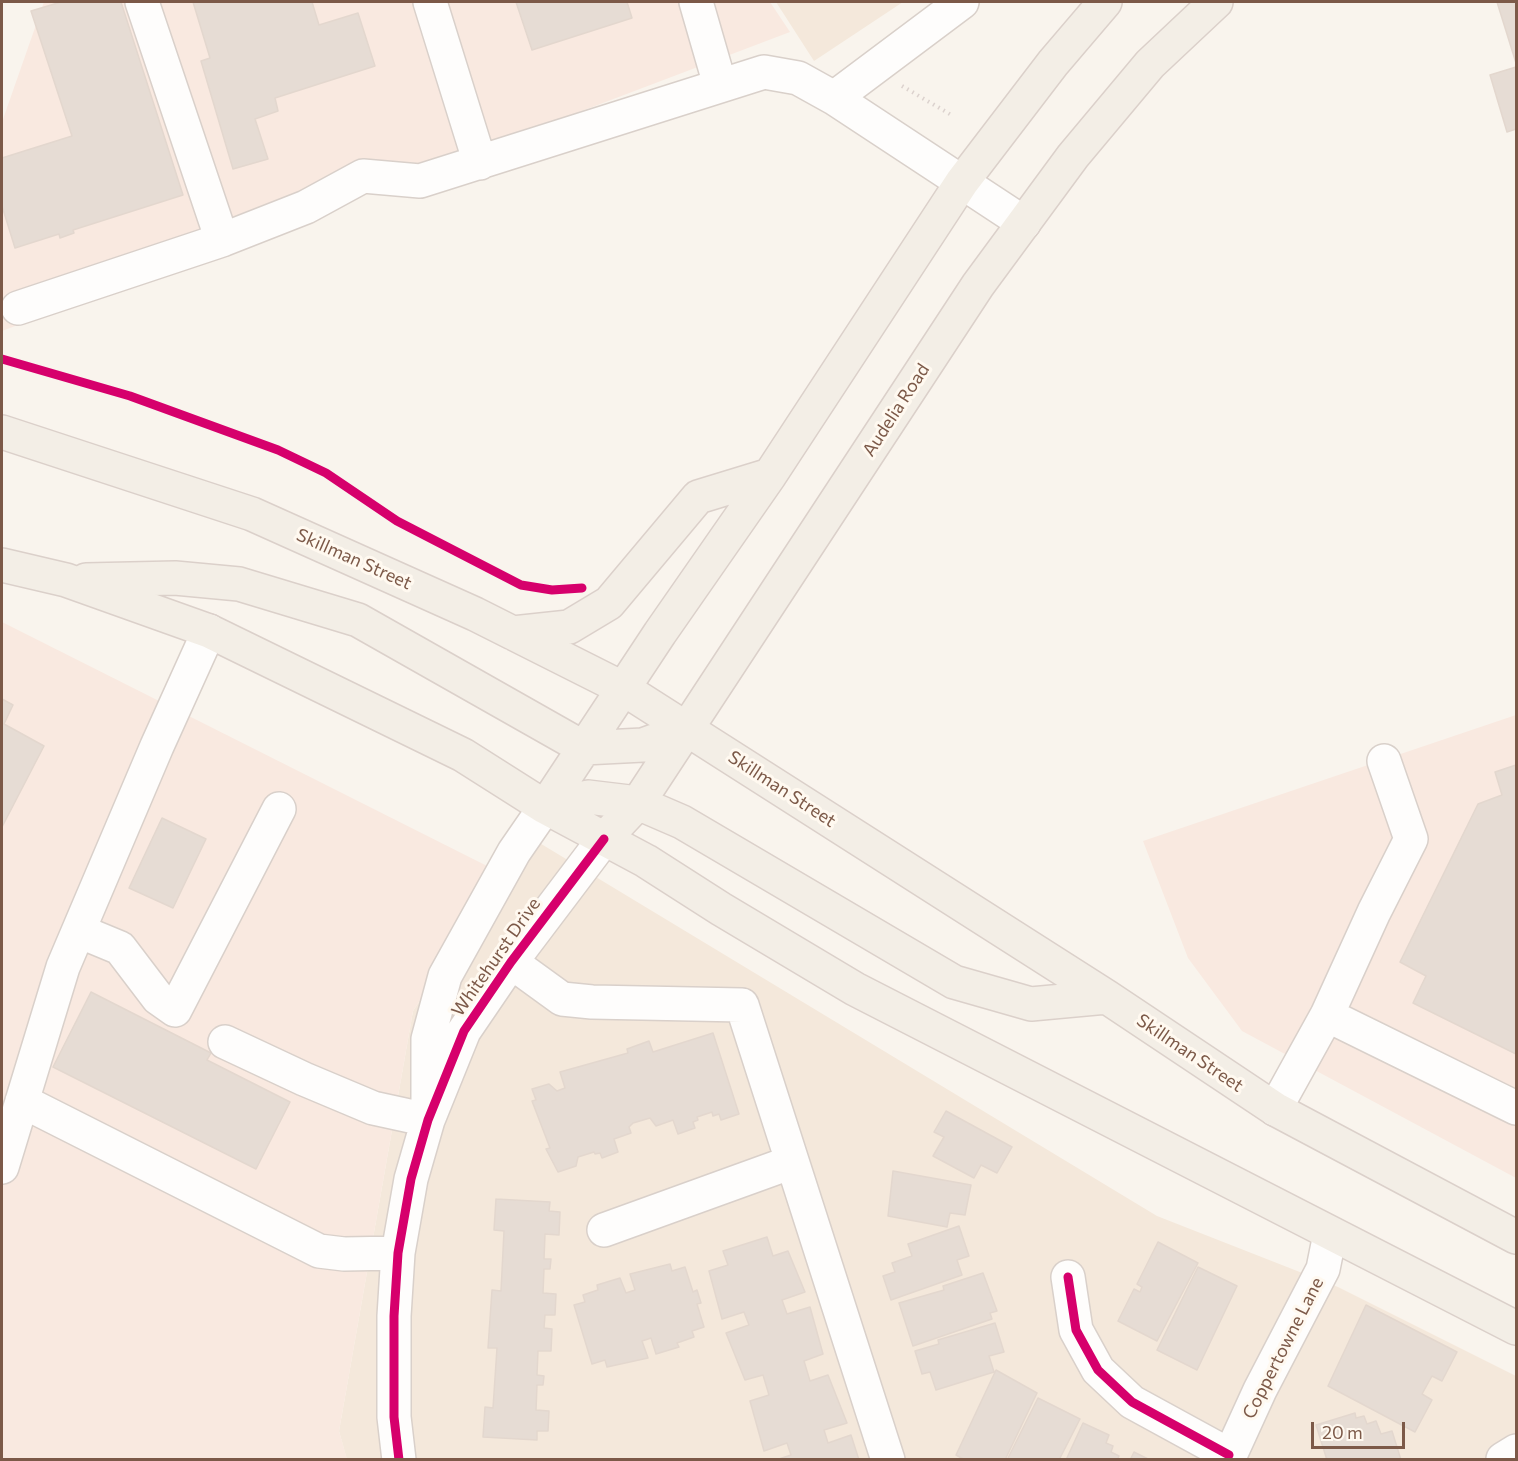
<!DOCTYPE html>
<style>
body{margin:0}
#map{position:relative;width:1518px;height:1461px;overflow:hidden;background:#f9f4ed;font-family:Commissioner,sans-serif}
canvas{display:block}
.frame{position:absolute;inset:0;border:3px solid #7c5948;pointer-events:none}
.scale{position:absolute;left:1311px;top:1422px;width:94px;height:27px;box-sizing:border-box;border:3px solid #7c5948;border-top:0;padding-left:8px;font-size:18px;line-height:21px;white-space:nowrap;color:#7c5948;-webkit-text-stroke:4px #fff9f0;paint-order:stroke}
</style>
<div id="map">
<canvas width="1518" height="1461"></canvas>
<div class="frame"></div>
<div class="scale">20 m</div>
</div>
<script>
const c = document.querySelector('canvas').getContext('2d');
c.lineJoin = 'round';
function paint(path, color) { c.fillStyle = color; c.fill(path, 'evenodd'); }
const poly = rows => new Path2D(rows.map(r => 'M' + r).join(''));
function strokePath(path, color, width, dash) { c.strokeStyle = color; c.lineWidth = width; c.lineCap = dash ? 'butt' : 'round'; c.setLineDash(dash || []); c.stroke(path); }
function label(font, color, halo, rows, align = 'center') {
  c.font = font + ' Commissioner,sans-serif'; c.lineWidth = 6; c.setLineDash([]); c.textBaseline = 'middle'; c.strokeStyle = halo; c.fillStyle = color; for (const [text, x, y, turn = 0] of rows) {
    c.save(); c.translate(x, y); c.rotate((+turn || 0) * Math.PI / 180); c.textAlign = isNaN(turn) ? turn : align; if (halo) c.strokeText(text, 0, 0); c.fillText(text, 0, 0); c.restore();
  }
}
const residential = poly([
 [776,2,903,2,814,61],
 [528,836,1157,1216,1338,1287,1516,1376,1516,1460,347,1460,339,1431,413,1011]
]);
const commercial = poly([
 [44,2,770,2,790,32,2,331,2,122],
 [2,622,503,874,413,1011,339,1431,347,1459,2,1459],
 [1516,715,1516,1178,1242,1031,1188,958,1143,841]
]);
const building = poly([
 [61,2,121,2,183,195,73,230,74,233,60,238,59,234,15,248,2,206,2,158,72,136,31,11,61,2],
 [193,2,312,2,319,25,358,13,375,66,275,98,278,111,255,119,268,159,233,169,201,61,210,58,193,2],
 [516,2,627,2,632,18,532,50,516,2],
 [1497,2,1516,2,1516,63,1497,2],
 [1516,67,1516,129,1507,132,1490,75,1516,67],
 [2,699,13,705,4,724,44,746,2,827,2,699],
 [1516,765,1516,1054,1413,1003,1426,976,1400,962,1478,804,1502,795,1495,772,1516,765],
 [162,818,206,839,173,908,129,888,162,818],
 [91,992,211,1053,207,1060,290,1102,256,1169,53,1067,91,992],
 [713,1033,739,1114,721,1120,719,1114,713,1116,712,1112,697,1117,698,1120,693,1122,695,1128,678,1134,673,1120,656,1126,650,1118,633,1123,629,1127,631,1133,614,1139,618,1152,602,1158,600,1153,595,1154,594,1152,578,1157,576,1166,558,1172,546,1149,550,1148,532,1101,536,1100,532,1089,549,1084,557,1091,565,1088,560,1072,628,1053,627,1049,649,1041,653,1052,713,1033],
 [946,1111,1012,1147,997,1173,981,1165,974,1178,933,1156,944,1137,934,1132,946,1111],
 [893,1171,971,1185,965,1215,950,1213,947,1227,888,1216,893,1171],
 [496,1199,550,1202,549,1211,560,1212,559,1235,545,1234,544,1259,551,1259,550,1269,544,1269,543,1293,556,1294,555,1315,545,1315,544,1328,552,1329,551,1351,538,1351,537,1375,544,1376,543,1385,537,1385,536,1410,549,1411,548,1431,537,1431,537,1440,483,1437,485,1407,493,1408,497,1348,488,1348,492,1290,501,1291,504,1231,494,1230,496,1199],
 [959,1226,969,1256,957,1260,962,1275,891,1300,883,1276,895,1272,892,1263,912,1256,908,1244,959,1226],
 [767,1237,773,1256,788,1251,805,1292,782,1300,787,1314,810,1307,823,1354,804,1361,810,1381,828,1375,847,1423,824,1430,828,1443,851,1435,859,1460,776,1460,791,1455,787,1443,764,1451,750,1401,769,1395,763,1375,745,1380,726,1333,749,1325,744,1312,722,1319,709,1271,728,1265,723,1251,767,1237],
 [1158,1242,1198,1263,1157,1341,1118,1321,1134,1289,1140,1292,1142,1287,1137,1284,1158,1242],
 [670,1264,672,1271,685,1267,693,1292,697,1290,701,1303,697,1304,704,1327,692,1331,694,1337,677,1343,679,1347,656,1354,651,1338,642,1341,648,1358,607,1367,605,1360,592,1364,574,1305,585,1302,583,1295,598,1290,597,1285,620,1278,626,1293,635,1290,630,1274,670,1264],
 [1198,1267,1237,1286,1197,1370,1157,1350,1198,1267],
 [983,1273,997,1311,990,1313,992,1319,913,1346,899,1303,944,1290,943,1286,983,1273],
 [1366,1305,1457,1352,1442,1381,1432,1376,1422,1394,1432,1400,1415,1432,1328,1386,1366,1305],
 [995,1323,1004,1352,989,1356,994,1372,936,1390,930,1372,922,1374,915,1351,939,1344,938,1340,995,1323],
 [996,1370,1037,1393,1005,1460,965,1460,956,1455,996,1370],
 [1038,1398,1080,1419,1059,1460,1007,1460,1038,1398],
 [1355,1413,1356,1418,1364,1416,1367,1424,1376,1421,1381,1434,1392,1431,1401,1460,1327,1460,1316,1425,1355,1413],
 [1083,1423,1109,1435,1106,1443,1113,1446,1111,1452,1119,1456,1117,1460,1066,1460,1083,1423],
 [1134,1452,1150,1460,1130,1460,1134,1452]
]);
const path = poly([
 [902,86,953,116]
]);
const minor = poly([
 [142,2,222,240],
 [430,2,480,163],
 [696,2,720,85],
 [834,98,962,2],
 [18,308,222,240,306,207,363,176,420,181,764,72,798,78,834,98,1024,223],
 [79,931,120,948,158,998,175,1010,279,809],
 [511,962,562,999,592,1002,742,1005,888,1460],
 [1327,1015,1516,1108],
 [225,1042,304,1079,373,1108,428,1120],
 [22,1101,319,1251,344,1254,398,1253],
 [428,1103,428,1039,445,976,514,852,545,807],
 [1275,1109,1327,1015,1374,912,1411,839,1384,761],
 [2,1167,63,967,157,746,209,631],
 [604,1230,792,1162],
 [1068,1277,1076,1330,1098,1370,1132,1402,1229,1455],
 [1503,1459,1516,1451],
 [399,1460,394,1417,394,1316,398,1253,411,1179,428,1120,464,1031,511,962,604,839],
 [1228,1460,1260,1390,1323,1269,1330,1234]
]);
const major = poly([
 [2,432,252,514,475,614,624,689,1107,997,1275,1109,1516,1237],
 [2,565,66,580,209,631,463,755,545,807,646,861,721,909,855,989,1516,1328],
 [86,580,175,578,239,584,358,620,584,748,643,745,687,729],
 [513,633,569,627,609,603,698,497,770,475],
 [545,807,660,633,770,475,962,182,1053,63,1105,2],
 [545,807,588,797,638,803,682,822,954,982,1031,1004,1107,997],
 [604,839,638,803,978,285,1073,156,1150,64,1216,2]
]);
const cycleway = poly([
 [2,359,130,396,278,450,326,473,397,521,521,585,552,590,582,588],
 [1068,1277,1076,1330,1098,1370,1132,1402,1229,1455],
 [399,1460,394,1417,394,1316,398,1253,411,1179,428,1120,464,1031,511,962,604,839]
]);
const streetNames = [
 ["Audelia Road",896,410,-57],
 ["Skillman Street",354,559,24],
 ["Skillman Street",782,789,33],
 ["Whitehurst Drive",496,957,-55],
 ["Skillman Street",1190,1053,34],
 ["Coppertowne Lane",1283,1348,-63]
];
paint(residential, '#f4e8db');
paint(commercial, '#f9e9e0');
paint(building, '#e6dcd4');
strokePath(building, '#e3d7ce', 1.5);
strokePath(minor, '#d9d0ca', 36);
strokePath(major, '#dbd0ca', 36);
strokePath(path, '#dcd2ce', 4, [1.5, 4.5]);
strokePath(minor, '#fefdfc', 33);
strokePath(major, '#f3eee6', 33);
strokePath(cycleway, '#d6006c', 9);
label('18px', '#7c5948', '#fff9f0', streetNames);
</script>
